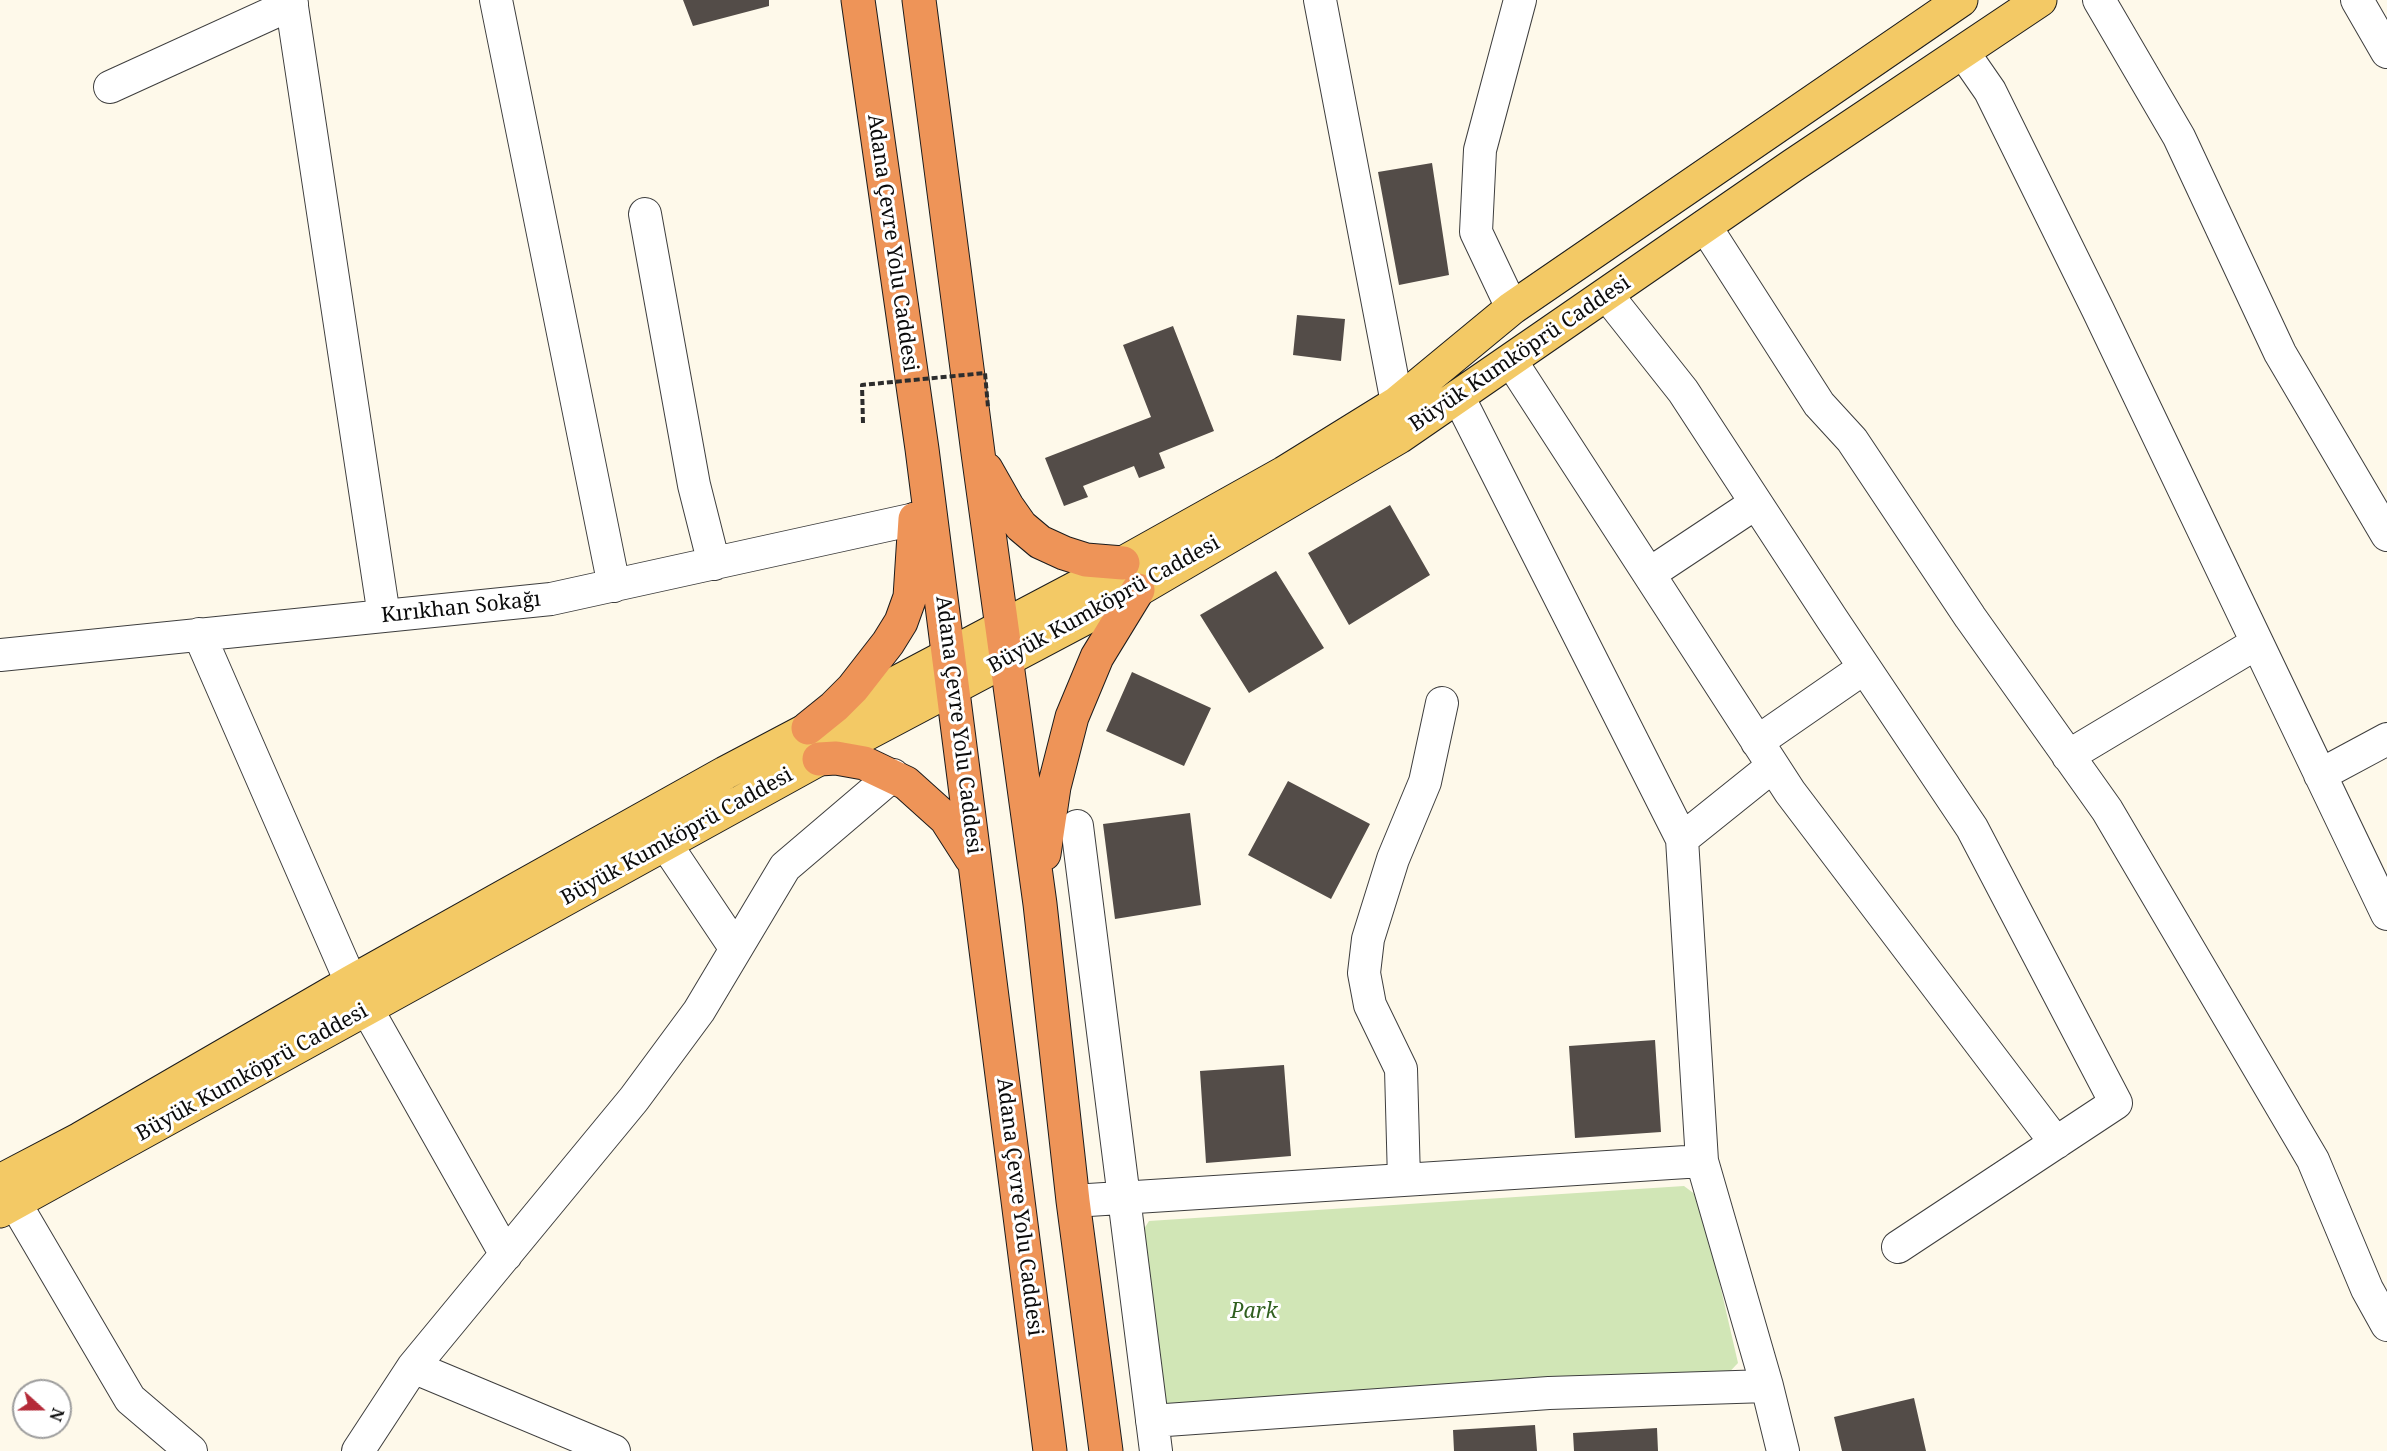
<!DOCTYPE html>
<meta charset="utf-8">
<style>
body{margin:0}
#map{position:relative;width:2387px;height:1451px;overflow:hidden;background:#fef9ea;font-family:"Noto Serif",serif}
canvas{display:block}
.north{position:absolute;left:12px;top:1379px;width:60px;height:60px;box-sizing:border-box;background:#fff;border:2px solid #9d9d9d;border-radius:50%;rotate:111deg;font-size:16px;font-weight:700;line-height:24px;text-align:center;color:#0b0b0b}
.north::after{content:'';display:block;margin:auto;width:21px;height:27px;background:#b42a38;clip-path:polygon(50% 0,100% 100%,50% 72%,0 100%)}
</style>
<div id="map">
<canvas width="2387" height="1451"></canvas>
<div class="north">N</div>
</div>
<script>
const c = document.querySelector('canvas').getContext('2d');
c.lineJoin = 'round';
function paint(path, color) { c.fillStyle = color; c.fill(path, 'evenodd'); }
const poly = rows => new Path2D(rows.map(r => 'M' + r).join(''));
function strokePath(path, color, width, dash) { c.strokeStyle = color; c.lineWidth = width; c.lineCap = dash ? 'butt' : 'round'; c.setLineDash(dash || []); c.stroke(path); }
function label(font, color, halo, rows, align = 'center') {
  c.font = font + ' "Noto Serif",serif'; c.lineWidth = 6; c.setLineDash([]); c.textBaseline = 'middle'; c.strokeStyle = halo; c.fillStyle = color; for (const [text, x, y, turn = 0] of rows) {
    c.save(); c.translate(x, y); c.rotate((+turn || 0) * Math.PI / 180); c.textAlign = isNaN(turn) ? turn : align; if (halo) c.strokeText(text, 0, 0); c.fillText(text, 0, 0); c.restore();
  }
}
const green = poly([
 [1684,1186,1700,1198,1738,1363,1719,1383,1181,1417,1159,1399,1137,1240,1149,1221]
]);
const building = poly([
 [683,0,769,0,769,6,693,26],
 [1432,163,1449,275,1399,285,1378,172],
 [1297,315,1345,319,1341,361,1293,355],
 [1173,326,1214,431,1159,453,1165,468,1139,478,1134,466,1083,486,1088,497,1064,506,1045,458,1151,417,1123,345],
 [1390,505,1430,575,1349,625,1308,553],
 [1276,571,1324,648,1249,693,1200,615],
 [1132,672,1211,708,1184,766,1106,731],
 [1288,781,1370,824,1331,899,1248,855],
 [1190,813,1201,905,1115,919,1103,824],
 [1655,1040,1661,1132,1575,1138,1569,1046],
 [1284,1065,1291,1156,1206,1163,1200,1071],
 [1914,1398,1926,1451,1842,1451,1834,1417],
 [1535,1425,1537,1451,1454,1451,1453,1430],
 [1657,1428,1658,1451,1574,1451,1573,1433]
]);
const minor = poly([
 [291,0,384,616],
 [496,0,614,586],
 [1320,0,1397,403],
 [2099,0,2179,137,2280,353,2387,535],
 [2357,0,2387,52],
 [1963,52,1990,91,2098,310,2387,914],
 [110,87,292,4],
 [645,214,694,485,714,564],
 [1705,226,1819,404,1852,440,1970,617,2107,810,2313,1160,2367,1289,2387,1325],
 [1607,295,1683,391,1832,619,1972,828,2116,1103,1898,1247],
 [1512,308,1476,232,1480,150,1520,0],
 [1511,361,1790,792,2056,1143],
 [1458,396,1682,839,1702,1161,1767,1386,1783,1451],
 [1649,574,1756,503],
 [199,634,351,982],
 [0,655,551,599,915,519],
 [1757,742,1864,668],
 [2068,756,2257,643],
 [2320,775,2387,739],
 [1077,826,1156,1451],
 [1682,839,1773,766],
 [665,843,736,949],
 [367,1009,506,1255],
 [1404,1180,1401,1069,1370,1005,1364,973,1368,939,1393,859,1425,782,1442,703],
 [1073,1201,1702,1161],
 [15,1203,130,1399,191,1451],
 [413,1367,614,1451],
 [1152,1421,1549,1393,1767,1386],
 [358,1451,413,1367,634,1099,699,1011,785,867,893,775]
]);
const major = poly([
 [0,1181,80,1139,351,982,725,773,1123,563,1284,473,1397,403,1512,308,1961,0],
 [0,1211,819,759,1138,590,1399,437,1792,166,2040,0]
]);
const highway = poly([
 [858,0,922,449,1050,1451],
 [919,0,978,453,1040,904,1073,1201,1106,1451],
 [986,469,1007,506,1021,526,1040,542,1064,553,1086,560,1123,563],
 [808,728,834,707,853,688,888,643,901,622,910,597,915,519],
 [819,759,836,758,864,763,906,783,946,819,971,858],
 [1044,854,1054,787,1072,717,1097,657,1138,590]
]);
const pathBridge = poly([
 [863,423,862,385,985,373,988,407]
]);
const streetNames = [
 ["Adana Çevre Yolu Caddesi",892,243,82],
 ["Büyük Kumköprü Caddesi",1520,354,-34],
 ["Büyük Kumköprü Caddesi",1104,605,-29],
 ["Kırıkhan Sokağı",461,608,-6],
 ["Adana Çevre Yolu Caddesi",958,725,83],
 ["Büyük Kumköprü Caddesi",677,837,-29],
 ["Büyük Kumköprü Caddesi",252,1073,-29],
 ["Adana Çevre Yolu Caddesi",1019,1207,83]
];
const parkNames = [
 ["Park",1254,1312]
];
paint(green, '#d1e6b6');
paint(building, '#534c48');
strokePath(minor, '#3e3e3e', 34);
strokePath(major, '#1c1c1c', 35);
strokePath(highway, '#1c1c1c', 35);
strokePath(minor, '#fff', 32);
strokePath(major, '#f3c965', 33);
strokePath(highway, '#ee9458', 33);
strokePath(pathBridge, '#2d2d2d', 4, [6, 3]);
label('21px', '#0b0b0b', '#fff', streetNames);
label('italic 21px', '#305f1f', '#fff', parkNames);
</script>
